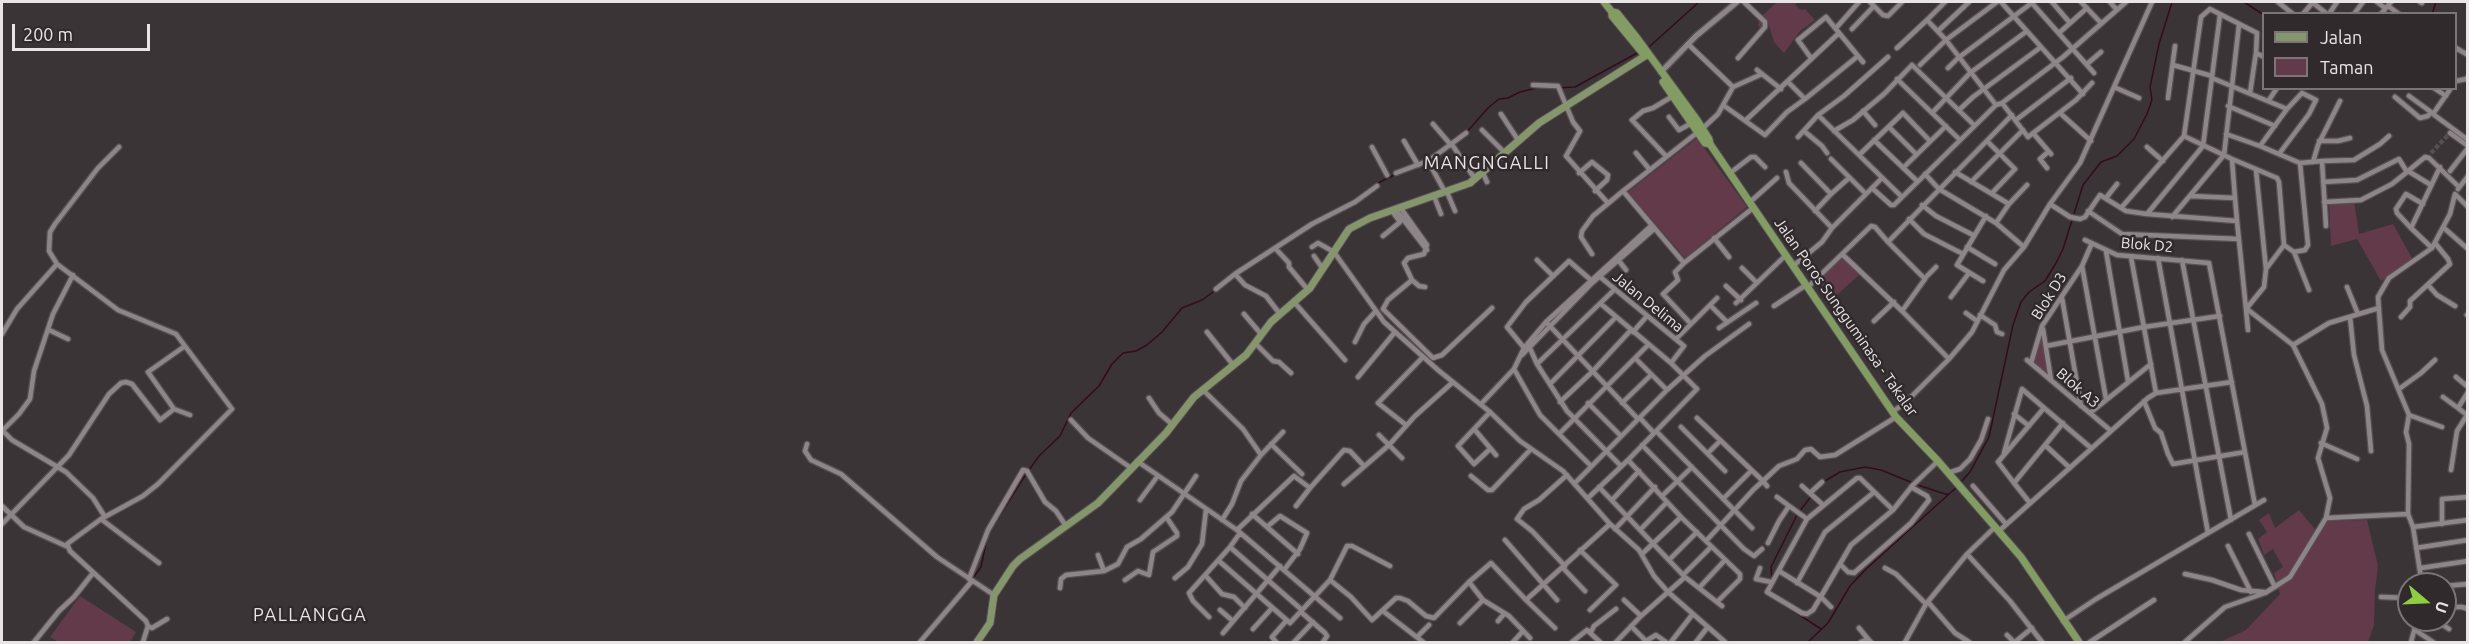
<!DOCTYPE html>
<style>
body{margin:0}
#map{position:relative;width:2469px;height:644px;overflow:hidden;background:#3b3436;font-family:Ubuntu,sans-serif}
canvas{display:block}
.frame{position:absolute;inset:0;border:3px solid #e9e5e6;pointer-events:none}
.legend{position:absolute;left:2262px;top:12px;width:195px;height:78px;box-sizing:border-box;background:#302a2c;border:2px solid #7a7576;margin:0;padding:8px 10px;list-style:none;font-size:18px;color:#e9e5e6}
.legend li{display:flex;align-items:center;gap:12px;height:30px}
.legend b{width:30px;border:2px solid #7a7576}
.north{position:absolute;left:2397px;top:572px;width:60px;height:60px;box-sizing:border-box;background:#302a2c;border:2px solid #7a7576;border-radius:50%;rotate:109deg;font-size:16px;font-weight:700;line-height:24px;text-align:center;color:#e9e5e6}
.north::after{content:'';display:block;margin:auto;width:21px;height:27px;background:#8fcd42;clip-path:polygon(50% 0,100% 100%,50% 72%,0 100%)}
.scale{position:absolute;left:12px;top:24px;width:138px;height:27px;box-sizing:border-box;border:3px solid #e9e5e6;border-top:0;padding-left:8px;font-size:18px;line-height:21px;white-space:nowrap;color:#e9e5e6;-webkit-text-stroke:4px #302a2c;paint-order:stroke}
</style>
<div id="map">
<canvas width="2469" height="644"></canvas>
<div class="frame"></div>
<ul class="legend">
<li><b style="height:8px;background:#85966d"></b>Jalan</li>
<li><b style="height:16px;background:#623a49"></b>Taman</li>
</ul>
<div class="north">U</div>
<div class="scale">200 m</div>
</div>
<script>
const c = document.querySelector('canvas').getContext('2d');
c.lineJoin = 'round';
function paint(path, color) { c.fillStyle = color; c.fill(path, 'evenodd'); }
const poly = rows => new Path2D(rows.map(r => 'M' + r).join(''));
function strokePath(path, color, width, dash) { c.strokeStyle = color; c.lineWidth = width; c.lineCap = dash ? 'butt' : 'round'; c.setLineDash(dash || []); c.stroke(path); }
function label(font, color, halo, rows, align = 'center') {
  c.font = font + ' Ubuntu,sans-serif'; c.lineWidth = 5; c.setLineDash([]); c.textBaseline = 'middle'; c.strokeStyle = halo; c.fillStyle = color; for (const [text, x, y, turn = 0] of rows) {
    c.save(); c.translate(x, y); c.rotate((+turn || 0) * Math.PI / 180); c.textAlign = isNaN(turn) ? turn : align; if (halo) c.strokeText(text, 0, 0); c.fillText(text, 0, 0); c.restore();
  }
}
const green = poly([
 [1777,2,1797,2,1795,5,1801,10,1805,9,1815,20,1800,31,1784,53,1774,42,1768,22,1761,29,1758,25,1762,16],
 [1697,138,1747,207,1685,258,1628,192],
 [2354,201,2359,234,2393,224,2413,260,2381,281,2357,239,2331,246,2329,203],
 [1843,256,1859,275,1830,301,1814,281],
 [2044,329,2055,380,2033,362],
 [2299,510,2319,534,2327,521,2367,520,2378,566,2375,590,2374,625,2368,642,2220,642,2246,630,2280,594,2274,573,2283,567,2273,549,2264,555,2258,539,2267,532,2259,520,2269,513,2275,528],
 [80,596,136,632,130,642,58,642,50,637]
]);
const stream = poly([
 [2244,2,2264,15],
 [2432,14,2436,2],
 [1649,47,1699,2],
 [1554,88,1575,87,1639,52],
 [1466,133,1488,108,1499,99,1508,98,1520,92,1541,87],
 [1376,184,1396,174],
 [1259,261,1275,250],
 [1029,470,1039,456,1060,436,1071,413,1099,386,1112,364,1123,353,1136,351,1147,345,1162,332,1182,308,1202,300,1216,290],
 [1825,481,1840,472,1865,467,1881,470,1913,483],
 [1960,483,1970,472,1989,437,2013,325,2021,302,2029,292,2045,281,2056,263,2063,249,2083,185,2101,162,2117,156,2134,139,2147,114,2152,100,2150,87,2159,44,2172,2],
 [1918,485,1945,494,1949,494,1957,487],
 [1800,511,1815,491],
 [995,523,1026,474],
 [973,578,981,567,987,538],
 [1766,589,1772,578,1771,567,1797,515],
 [1781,603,1821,629],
 [924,642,949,611],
 [1808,642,1828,623,1850,586,1865,570,1949,494]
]);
const minorTunnel = poly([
 [2431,153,2450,133]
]);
const minor = poly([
 [1870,2,1883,15,1888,16,1902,2],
 [1945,2,1927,20,1946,40,1996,105,2002,103,2028,137,2076,100,2092,83],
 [2001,2,2083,94],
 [2031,2,2094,73],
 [2052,2,2070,23],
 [2081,2,2101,23],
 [2110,2,2117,10],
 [2278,2,2293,14],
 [2312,2,2327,14],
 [2377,2,2385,8],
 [2420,2,2422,3],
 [2388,6,2399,14],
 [2303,14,2313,2],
 [2329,14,2337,2],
 [2354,14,2363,2],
 [2381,14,2391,2],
 [1836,28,1859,2],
 [1852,29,1874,6],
 [1938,31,1969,2],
 [2059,33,2087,8],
 [1688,44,1733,87],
 [1897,48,1927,20],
 [2456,48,2468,55],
 [1738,58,1765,27,1765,22,1744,2],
 [1811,58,1798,40,1826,17,1863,62],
 [2087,64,2101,52],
 [1920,65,1946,40,1997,2],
 [2173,65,2212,76],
 [1948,68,1958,58,2033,2],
 [1757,70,1781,89],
 [2212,78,2287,109,2260,146,2226,134],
 [1897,79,1960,140],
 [2456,81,2466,79,2468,77],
 [1533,85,1558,86,1573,122,1580,131,1566,156,1607,202],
 [2114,87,2139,98],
 [2434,88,2446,96],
 [2250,93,2256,53,2264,57],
 [2409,96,2431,112],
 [2395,97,2420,118,2428,116,2431,112,2433,114,2468,140],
 [2168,98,2175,46],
 [1805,99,1858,56],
 [2269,100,2277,88],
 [2002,103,2063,57,2126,2],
 [1723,105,1765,135,1787,112,1805,99,1788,82],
 [2228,106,2275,126],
 [1959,110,1973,97,2041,47],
 [1863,111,1875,125],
 [1932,113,1970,73,2027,31],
 [2060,113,2091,141],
 [1501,114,1518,140],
 [2433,114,2451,88],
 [1818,115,1902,197],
 [1669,117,1679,130,1692,123],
 [1746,120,1839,33],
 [2016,120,2071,78],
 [1433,124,1451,145],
 [1889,127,1916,154],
 [1702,129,1718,114,1733,87,1762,74],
 [1482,130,1505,153],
 [1804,131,1822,146,1827,153],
 [1834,131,1853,120,1884,94,1912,65,1974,125],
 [2033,133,2051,154],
 [2450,133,2468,146],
 [2184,136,2232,159,2235,198],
 [1798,137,1818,115,1844,96,1888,57],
 [1874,140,1917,181],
 [1404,141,1418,165],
 [1987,141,2015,169,1992,193],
 [2319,141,2338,141,2350,138],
 [1453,146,1475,179],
 [2260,146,2300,163,2308,245,2305,250,2294,252,2284,245],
 [119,147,98,168,55,224,50,232,49,251,57,264,118,310,176,334,232,409,158,484,143,496,101,519,67,544,70,551,146,621,148,626,143,642],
 [1372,147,1387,175],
 [2147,147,2163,161],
 [1636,153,1650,170],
 [2279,154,2309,114,2316,100,2302,93,2287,109],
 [1859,155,1903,113,1930,141],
 [1666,156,1632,120,1643,111,1653,108,1673,96],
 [1831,159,1866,194],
 [2232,159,2277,178,2279,182,2284,245,2266,269,2256,170],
 [2322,161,2354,160,2380,144,2389,136],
 [2313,162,2318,145,2340,101],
 [1801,163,1831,194,1815,211],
 [2300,163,2322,161,2326,226],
 [1903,168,1946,126],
 [2047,168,2040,159,2048,152],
 [2450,171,2468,148],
 [1786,172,1789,183,1832,228],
 [1955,172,2009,204],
 [1396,173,1428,161],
 [1483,173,1487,182],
 [1579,173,1592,162,1608,175,1607,180,1595,191],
 [1730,173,1751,157,1755,157,1765,167],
 [1925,174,1939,189,1996,223,2024,247],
 [1971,182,2023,130],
 [2323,182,2357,180,2399,159,2407,172,2392,184,2361,200,2324,202],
 [2431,185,2408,171,2425,157,2429,158,2459,187],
 [1872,188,1891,205,1894,205,1996,105],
 [2458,189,2468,176],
 [1623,191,1698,132],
 [1445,192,1428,161,1466,133],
 [1447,192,1455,211],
 [1831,194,1849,178],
 [1434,196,1441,214],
 [2190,196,2235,198,2237,221],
 [2106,198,2117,184],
 [1750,202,1777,178],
 [2050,204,2070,217,2080,219,2085,217,2100,195,2126,211,2147,214,2203,146,2220,15],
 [1922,205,1936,216,1973,235],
 [1400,207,1427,245,1424,254,1408,258,1404,263,1412,280,1419,286,1425,287],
 [2121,208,2184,136,2201,17,2210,9,2257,33,2256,53],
 [1396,210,1427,250],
 [2088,211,2122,234,2239,239],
 [2147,214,2237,221,2246,309],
 [2172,217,2224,155,2239,25],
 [1909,219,1924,234,1963,254],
 [1996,223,2009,204,2027,185],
 [2411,228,2397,213,2396,209,2406,194,2423,204],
 [2444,228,2468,249],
 [1383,236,1400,222,1392,211],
 [1714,238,1729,257],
 [2085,240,2117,255,2209,263,2255,505],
 [1312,247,1318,243,1334,252,1384,322,1438,370,1490,412,1520,441,1563,471,1610,524,1639,550,1654,576,1668,592,1725,642],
 [1967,247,1995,264],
 [1275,248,1289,263,1289,267,1308,290],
 [2432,248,2411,228,2440,167],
 [2106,251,2128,381],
 [2294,252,2309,290],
 [1592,254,1581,237,1582,231,1593,216,1623,191,1684,263,1753,208],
 [1843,255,1902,311],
 [1314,256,1323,269],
 [2131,257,2156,393],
 [2158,258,2208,533],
 [1537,260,1552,275],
 [2182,260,2231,520],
 [1619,261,1626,270],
 [1684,263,1675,272,1678,280,1663,294,1691,324],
 [1793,266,1822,242,1832,228,1882,178],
 [2082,266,2106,399],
 [1742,268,1757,283],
 [1599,276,1684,346,1671,363],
 [1925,278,1936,267],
 [1412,280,1388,300,1383,309,1433,358,1442,355,1492,308],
 [1983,281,1957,265,1986,216],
 [2428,285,2437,295,2455,306],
 [1726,286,1741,300],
 [1808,287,1871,226,1875,227,1888,242],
 [2347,287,2358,314],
 [1216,289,1235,274],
 [1951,297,1969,273],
 [2062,298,2081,406],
 [1294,302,1345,360],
 [1736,303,1786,255],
 [1601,304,1671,363,1697,389,1628,460],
 [1710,305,1727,322],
 [1774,306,1806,285],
 [2247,309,2293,345,2322,404,2327,428,2318,458,2330,498,2326,518,2408,514],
 [1966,313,1977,321],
 [1244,314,1261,334],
 [1280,314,1266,296,1245,285,1235,274,1312,224,1355,202,1377,186],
 [1980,315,1995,325,1997,332,2002,334],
 [2467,315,2468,314],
 [2350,317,2354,355,2367,406,2371,451],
 [2401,317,2410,307,2410,301,2450,264,2448,259,2435,243],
 [1874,321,1894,302],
 [1547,323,1638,419],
 [1719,328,1756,303],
 [2043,329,2051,380],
 [49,330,68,339],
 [2248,330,2246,309,2264,287,2266,269],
 [1207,332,1234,366],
 [1633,332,1647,316],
 [2,334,17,309,57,264],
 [1676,339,1717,298],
 [1355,342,1364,324,1375,312],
 [1255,343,1273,361,1279,362,1291,373],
 [2293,345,2329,323,2379,308],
 [1529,346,1537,364,1567,411,1621,466],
 [2046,346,2144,327,2220,316],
 [1525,349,1507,327,1526,302,1569,261,1592,281],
 [1522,355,1592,283,1654,229],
 [1635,358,1667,390],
 [1949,359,1902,311,1925,279,1888,242,2012,115],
 [2027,360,2110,430],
 [2031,363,2042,326,2082,266,2092,243],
 [1537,364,1614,290],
 [1514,369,1540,415,1591,466],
 [1358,377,1395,332],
 [2456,377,2468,387],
 [1550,384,1616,317],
 [2399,389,2421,373,2435,360],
 [1203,390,1243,429,1261,455,1241,481,1232,504,1222,520],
 [2443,397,2458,408],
 [1149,398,1159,413,1173,425],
 [2144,401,2155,428,2161,433,2168,454,2173,464,2245,452],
 [1560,402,1592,372,1631,330],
 [1588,403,1621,436],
 [1622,403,1651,375],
 [1481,404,1514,369,1524,348,1546,322,1651,226],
 [2044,408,1998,462,2014,483,2063,423],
 [174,409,148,372,185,346],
 [1490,412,1458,446,1474,464,1490,449],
 [1892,412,1904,404,1949,359,1972,332,2004,270,2024,247,2050,204,2080,163,2152,2],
 [2090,413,2151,364],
 [2014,414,2029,426],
 [2409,415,2442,427],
 [1640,418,1654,433],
 [1697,418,1763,481,1779,466,1797,459,1805,450,1811,449,1820,457,1835,455,1896,417],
 [1071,420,1088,438,1131,468],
 [1406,425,1378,403,1423,357],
 [1681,427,1725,471],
 [1475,430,1496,455],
 [2,431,19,414,30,399,34,371,53,314,73,275],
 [3,431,12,440,66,472,93,498,105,517],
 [1656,431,1752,528],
 [1560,433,1648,345],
 [1379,435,1402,458],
 [2321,443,2357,459],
 [807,444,805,451,811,460,841,474,937,557,994,595],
 [1271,444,1302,474],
 [1642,445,1744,549,1754,556,1762,549],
 [2045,445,2070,468],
 [1708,453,1720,441],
 [2004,453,2022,389,2091,448],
 [1261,455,1283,432],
 [1137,461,1237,530,1340,618],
 [2451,470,2457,431,2467,415,2458,408,2468,392],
 [1948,473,1960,469,1970,459,1981,440,1988,419],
 [1471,476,1488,490,1492,490,1531,449],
 [1575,483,1667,390,1705,356,1749,324],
 [2014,483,2030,503],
 [1344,484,1389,445,1415,416,1453,382],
 [1802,486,1822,504],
 [1973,486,2006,524],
 [1599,487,1685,577,1722,606],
 [1310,488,1344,450,1350,451,1364,466],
 [1810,493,1822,482],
 [1662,496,1692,467],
 [1777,497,1807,519],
 [1588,498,1628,460,1681,517,1740,574,1740,579,1717,602],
 [1723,499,1751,471],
 [1140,500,1157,477],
 [1612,500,1639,471],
 [2,506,24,527,66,546],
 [1893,510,1860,478,1857,478,1807,519,1767,592,1802,613,1807,614,1813,610,1851,545,1893,510,1913,485,1938,461],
 [1252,514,1298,554],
 [101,519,159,563],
 [2,524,69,455,109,394,121,383,126,382,132,384,160,420,174,409,190,415],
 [2442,524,2442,499,2468,497],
 [1268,526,1280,516,1307,533,1300,549,1284,570],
 [2413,527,2468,520],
 [1615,529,1655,487],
 [1641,529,1667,502],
 [1237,530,1294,476,1310,488,1296,506],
 [1999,531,2148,398,2156,393,2232,382],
 [1240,533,1230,547,1302,610],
 [2249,534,2275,587],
 [1505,540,1557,600],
 [1706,541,1754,489,1763,481,1767,486],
 [1768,543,1779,521,1789,506],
 [2228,546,2251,592],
 [2416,548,2468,540],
 [1580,550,1616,585,1590,610],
 [1642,554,1681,517],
 [1967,554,2010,601,2042,642],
 [1098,555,1104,571],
 [1669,560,1697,532],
 [1219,561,1290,623,1330,580,1347,546,1352,546,1390,566],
 [1840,564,1848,572,1854,573,1911,523,1929,500,1927,496,1911,487],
 [1565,566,1532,531,1517,519,1524,509,1539,500,1567,475],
 [1563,568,1585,591],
 [1760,568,1756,579,1771,582],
 [1885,568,1896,574,1926,604],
 [2421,568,2468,561],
 [1779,571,1821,597,1831,607],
 [2185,574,2212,580,2241,590,2264,592],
 [1205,575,1222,594,1234,597,1245,608],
 [1683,575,1711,547],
 [1175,578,1188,567,1202,544,1206,510],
 [969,579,988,530,1023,470,1027,471,1045,502,1056,511,1066,526],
 [1125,580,1138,571,1149,575,1153,552,1177,536,1177,533,1167,518],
 [1330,580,1351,597,1372,620,1396,598,1400,598,1408,601,1426,616,1434,618,1469,582],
 [1797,583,1825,532,1873,493],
 [2422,584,2413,527,2408,514,2409,444,2406,432,2409,415,2382,350,2378,297,2389,278,2432,248,2450,214,2455,194,2468,207],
 [2445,586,2468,584],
 [1060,588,1061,579,1066,575,1104,571,1118,564,1127,547,1141,539,1172,512,1196,476],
 [1699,588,1725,560],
 [2381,597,2409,598],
 [1526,600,1555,628],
 [1624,600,1641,616],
 [1928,602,1955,633,1969,642],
 [2445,607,2462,607,2468,609],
 [1220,610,1233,621],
 [1383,611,1423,642],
 [1301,612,1325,633,1327,636,1323,642],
 [1209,617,1193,601,1189,593,1230,547],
 [2436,620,2449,629],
 [1498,621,1504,614],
 [2063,621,2096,599,2264,500],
 [1460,623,1483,600],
 [148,626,152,628,167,619],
 [1631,626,1646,641],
 [1859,628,1868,639],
 [1253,629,1272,608],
 [2415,630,2433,642],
 [1591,632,1594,626,1616,609],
 [1223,633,1280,566],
 [2007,635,2014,642],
 [1417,637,1429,625],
 [1530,638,1509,616,1483,600,1469,582,1491,563,1526,600,1610,524],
 [1646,641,1656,635,1666,642],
 [34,642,59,611,74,597,93,573],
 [920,642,972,581],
 [1276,642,1272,637,1286,621],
 [1294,642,1313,622],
 [1513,642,1523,631],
 [1572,642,1587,630,1600,642],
 [1616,642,1641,616,1685,577],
 [1671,642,1692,615],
 [1696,642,1707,628],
 [1861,642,1868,639,1871,642],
 [1905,642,1926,604,1967,554,1995,527],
 [2015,642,2032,628],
 [2090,642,2154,600],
 [2185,642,2225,607,2265,593,2290,577,2326,518],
 [2411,642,2417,620]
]);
const tertiary = poly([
 [1661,72,1696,36,1737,2]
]);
const primary = poly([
 [977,642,990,623,994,595,1013,566,1020,559,1098,503,1166,433,1194,397,1246,355,1271,322,1310,288,1349,229,1370,218,1470,183,1539,123,1645,56]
]);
const trunk = poly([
 [1604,2,1612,12,1612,16,1645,56],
 [1612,12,1617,13,1637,38,1697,120,1709,139,1710,144,1896,417,1938,461,2021,557,2079,642],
 [1663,82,1705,143,1710,144]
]);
const streetNames = [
 ["Blok D2",2147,245,5],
 ["Blok D3",2049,296,-58],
 ["Jalan Delima",1648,302,39],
 ["Jalan Poros Sungguminasa - Takalar",1846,317,55],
 ["Blok A3",2078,388,41]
];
const quarterNames = [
 ["MANGNGALLI",1487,163],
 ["PALLANGGA",310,615]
];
paint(green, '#623a49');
strokePath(stream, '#330b1e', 1.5);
strokePath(minorTunnel, '#554f50', 4.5, [4.5, 2]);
strokePath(minor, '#565052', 7);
strokePath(tertiary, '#565052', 8);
strokePath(primary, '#565052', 9);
strokePath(trunk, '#565052', 9);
strokePath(minor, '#8d8587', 4.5);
strokePath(tertiary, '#8d8587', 5);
strokePath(primary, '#85966d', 7);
strokePath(trunk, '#829c64', 7);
label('15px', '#e9e5e6', '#302a2c', streetNames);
c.letterSpacing = '1.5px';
label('18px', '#e9e5e6', '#302a2c', quarterNames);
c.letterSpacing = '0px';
</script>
